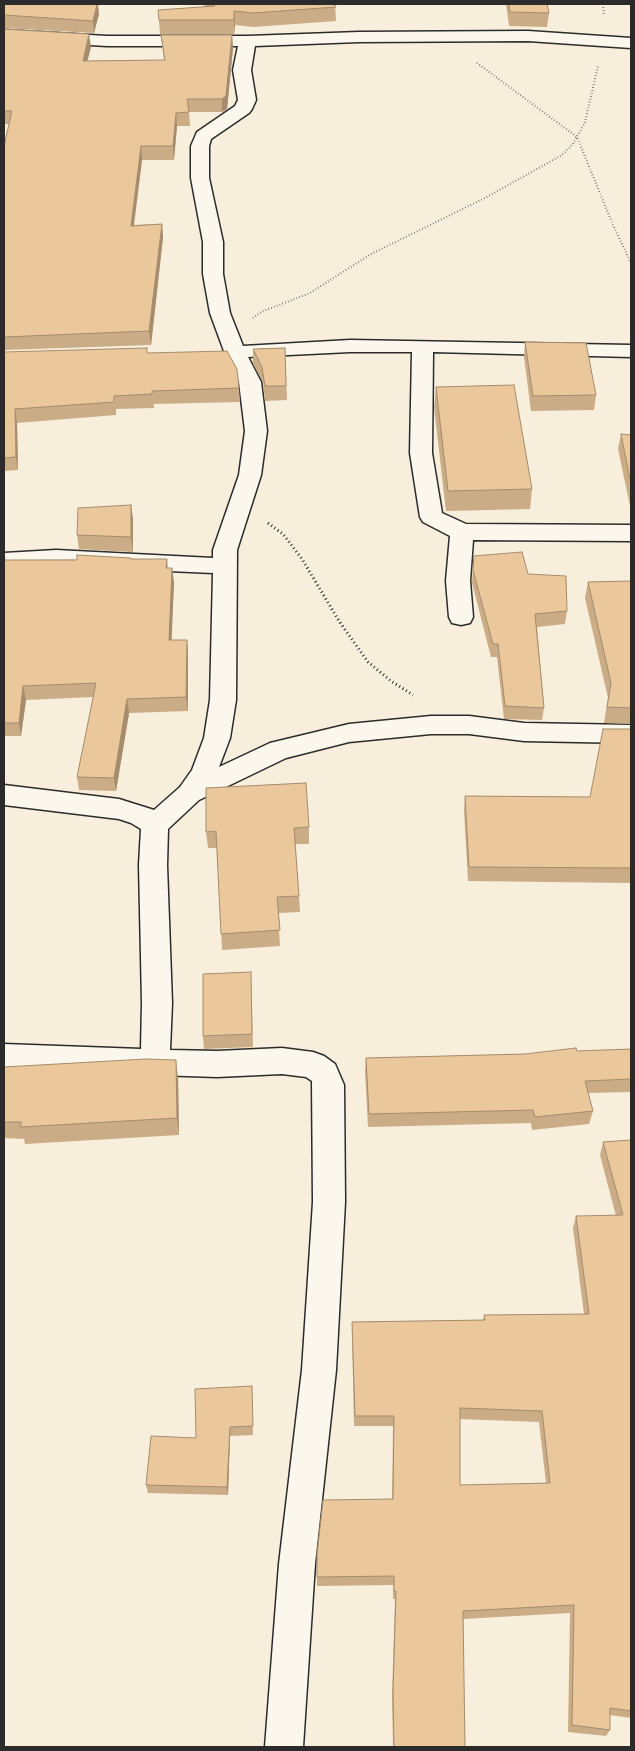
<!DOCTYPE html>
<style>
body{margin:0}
#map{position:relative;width:635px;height:1751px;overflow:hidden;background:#f8eedc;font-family:Caveat,sans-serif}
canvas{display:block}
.frame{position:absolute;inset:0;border:5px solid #2b2b2b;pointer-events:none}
</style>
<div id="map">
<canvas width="635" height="1751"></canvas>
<div class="frame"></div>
</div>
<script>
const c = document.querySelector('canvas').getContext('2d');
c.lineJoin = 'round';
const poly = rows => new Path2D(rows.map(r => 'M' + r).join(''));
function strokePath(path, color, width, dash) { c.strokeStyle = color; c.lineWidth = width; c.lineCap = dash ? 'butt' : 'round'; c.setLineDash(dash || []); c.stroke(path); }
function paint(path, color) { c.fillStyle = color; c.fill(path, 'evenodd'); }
const pathFar1 = poly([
 [603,4,604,15],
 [477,63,577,137,613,225,631,263],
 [253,318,261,312,310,293,371,254,485,198,562,155,573,144,585,122,598,66]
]);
const path = poly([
 [268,523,283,534,302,559,339,621,368,662,391,681,413,695]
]);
const minor = poly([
 [4,30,107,36,248,36,359,32,528,31,631,38,631,48,528,41,359,42,255,46,251,70,256,100,252,109,249,113,211,139,209,146,209,178,223,242,223,274,230,313,243,346,350,340,631,345,631,357,433,352,432,453,442,513,466,524,631,525,631,541,473,540,470,581,473,617,470,623,461,625,452,623,449,617,446,581,450,536,423,522,420,517,410,453,412,352,350,352,248,357,261,382,267,431,261,475,237,550,236,700,230,738,219,767,270,743,349,724,431,716,469,716,524,723,631,725,631,743,524,741,469,734,431,734,349,742,286,758,199,800,168,829,167,865,172,1003,170,1050,217,1051,282,1048,313,1052,324,1056,335,1064,344,1085,345,1202,336,1370,315,1564,303,1747,265,1747,279,1564,302,1370,313,1202,312,1081,306,1077,282,1074,217,1077,4,1070,4,1044,141,1049,142,1003,139,865,141,829,131,823,119,819,4,805,4,785,119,799,154,810,180,787,192,770,204,738,210,700,213,573,56,566,4,569,4,553,56,550,213,558,213,550,239,475,245,431,239,382,224,351,210,313,203,274,203,242,191,178,191,146,197,132,235,106,238,100,233,70,238,46,107,46,4,40,4,30]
]);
const wall = poly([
 [4,4,99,14,94,33,4,28],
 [203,4,335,4,336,21,253,27,235,25,234,34,160,34,158,10,205,7],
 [506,4,547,4,549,13,547,27,509,26],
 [4,29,91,47,87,61,164,60,161,35,232,35,233,48,227,109,222,112,189,112,190,126,177,126,174,160,142,160,134,225,162,224,163,237,151,345,4,350,4,146,9,124,4,124],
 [525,342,596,395,594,410,531,411,524,357],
 [285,348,287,400,265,401,263,382,253,364,253,349],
 [4,352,148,353,239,388,240,402,154,404,154,408,116,409,116,415,17,423,18,470,4,471],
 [436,387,532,489,530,509,446,511,434,407],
 [621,434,631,435,631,506,630,506,618,449],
 [131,505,133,520,133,552,79,549,77,535],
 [474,556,528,574,567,611,565,624,537,627,544,708,542,720,504,719,497,657,491,657,472,583],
 [4,557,6,560,167,559,168,568,174,582,171,640,187,640,188,653,188,711,129,713,116,791,79,790,77,777,93,697,26,700,21,736,4,736],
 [631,581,631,724,604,723,608,698,585,598,588,582],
 [631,729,631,883,468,881,464,811,465,796,590,797],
 [309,827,309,844,295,844,299,896,300,912,278,913,280,946,222,950,217,848,208,848,206,832],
 [251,972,253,1047,204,1049,203,1036],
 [631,1049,631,1092,588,1093,593,1111,589,1124,532,1130,531,1123,368,1127,365,1071,366,1058,525,1054],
 [4,1067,178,1078,179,1135,25,1144,24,1139,4,1138],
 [631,1140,631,1718,610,1715,610,1730,606,1736,568,1732,570,1613,463,1619,465,1747,393,1747,392,1697,395,1599,393,1599,393,1585,317,1586,317,1554,392,1499,393,1426,354,1426,352,1333,352,1322,483,1320,484,1315,584,1314,573,1228,576,1216,616,1216,600,1155,603,1142],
 [460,1419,539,1422,546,1483,460,1485],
 [252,1395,253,1435,230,1436,228,1495,148,1493,146,1485,196,1438]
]);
const shadedWall = poly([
 [97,4,98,4,99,14,94,33,93,21],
 [234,11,235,25,234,34],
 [89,34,91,47,84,74,83,61],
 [232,35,233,48,227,109,222,112,222,99],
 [176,113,177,126,174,160,173,146],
 [141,146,142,160,132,239,131,226],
 [162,224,163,237,151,345,149,331],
 [15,409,17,423,18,470,16,457],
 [131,505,133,520,133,552,131,537],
 [172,568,174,582,171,654,169,640],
 [187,640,188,653,188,711,186,697],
 [23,686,26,700,21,736,19,723],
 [127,699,129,713,116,791,114,778],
 [176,1060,178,1078,179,1135,177,1118],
 [230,1427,230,1436,228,1495,227,1487]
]);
const building = poly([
 [4,4,97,4,93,21,4,15,4,4],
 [213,4,335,4,336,7,253,13,234,11,234,20,159,20,158,10,215,6,213,4],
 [509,4,547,4,549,13,510,12,509,4],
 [4,29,89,34,83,61,165,60,161,35,232,35,226,96,222,99,187,99,189,112,176,113,173,146,141,146,131,226,162,224,149,331,4,337,4,146,12,111,4,111,4,29],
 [525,342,586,343,596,395,533,396,525,342],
 [147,348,147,353,227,351,237,369,239,388,152,391,152,394,114,396,114,402,15,409,16,457,4,458,4,352,147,348],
 [285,348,286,386,265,386,262,367,253,349,285,348],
 [514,385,532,489,448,491,436,387,514,385],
 [621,434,631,435,631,484,621,434],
 [131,505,131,537,77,535,78,508,131,505],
 [522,552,528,574,566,576,567,611,535,614,544,708,505,706,498,644,493,644,473,570,474,556,522,552],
 [77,555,131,558,131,559,167,559,166,568,172,568,169,640,187,640,186,697,127,699,114,778,77,777,96,683,23,686,19,723,4,723,4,557,5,557,4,560,77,560,77,555],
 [631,581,631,708,607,707,611,683,588,582,631,581],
 [603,729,631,729,631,868,469,867,465,796,590,797,603,729],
 [306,783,309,827,294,828,299,896,277,897,280,930,221,934,216,831,206,832,206,788,306,783],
 [251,972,252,1034,203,1036,203,974,251,972],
 [576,1048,577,1051,631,1049,631,1079,585,1081,593,1111,535,1117,533,1110,369,1114,366,1058,525,1054,576,1048],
 [146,1059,176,1060,177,1118,21,1127,21,1122,4,1122,4,1067,146,1059],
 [631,1140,631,1711,610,1708,610,1730,572,1725,574,1605,463,1611,465,1747,394,1747,393,1690,396,1591,394,1591,394,1576,317,1577,317,1554,323,1500,393,1499,394,1416,355,1416,352,1322,485,1320,484,1315,589,1314,576,1216,623,1215,603,1142,631,1140],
 [460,1408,542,1411,550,1483,460,1485,460,1408],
 [252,1386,253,1426,230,1427,227,1487,146,1485,151,1436,196,1438,195,1389,252,1386]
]);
strokePath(minor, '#2b2b2b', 3);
strokePath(pathFar1, '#2b2b2b', 2, [0.5, 2.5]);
strokePath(path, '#2b2b2b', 3, [1, 3]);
paint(minor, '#fbf7ec');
paint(wall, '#caac86');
paint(shadedWall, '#a48c6d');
paint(building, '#ebc89c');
strokePath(building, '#a48c6d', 1);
</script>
